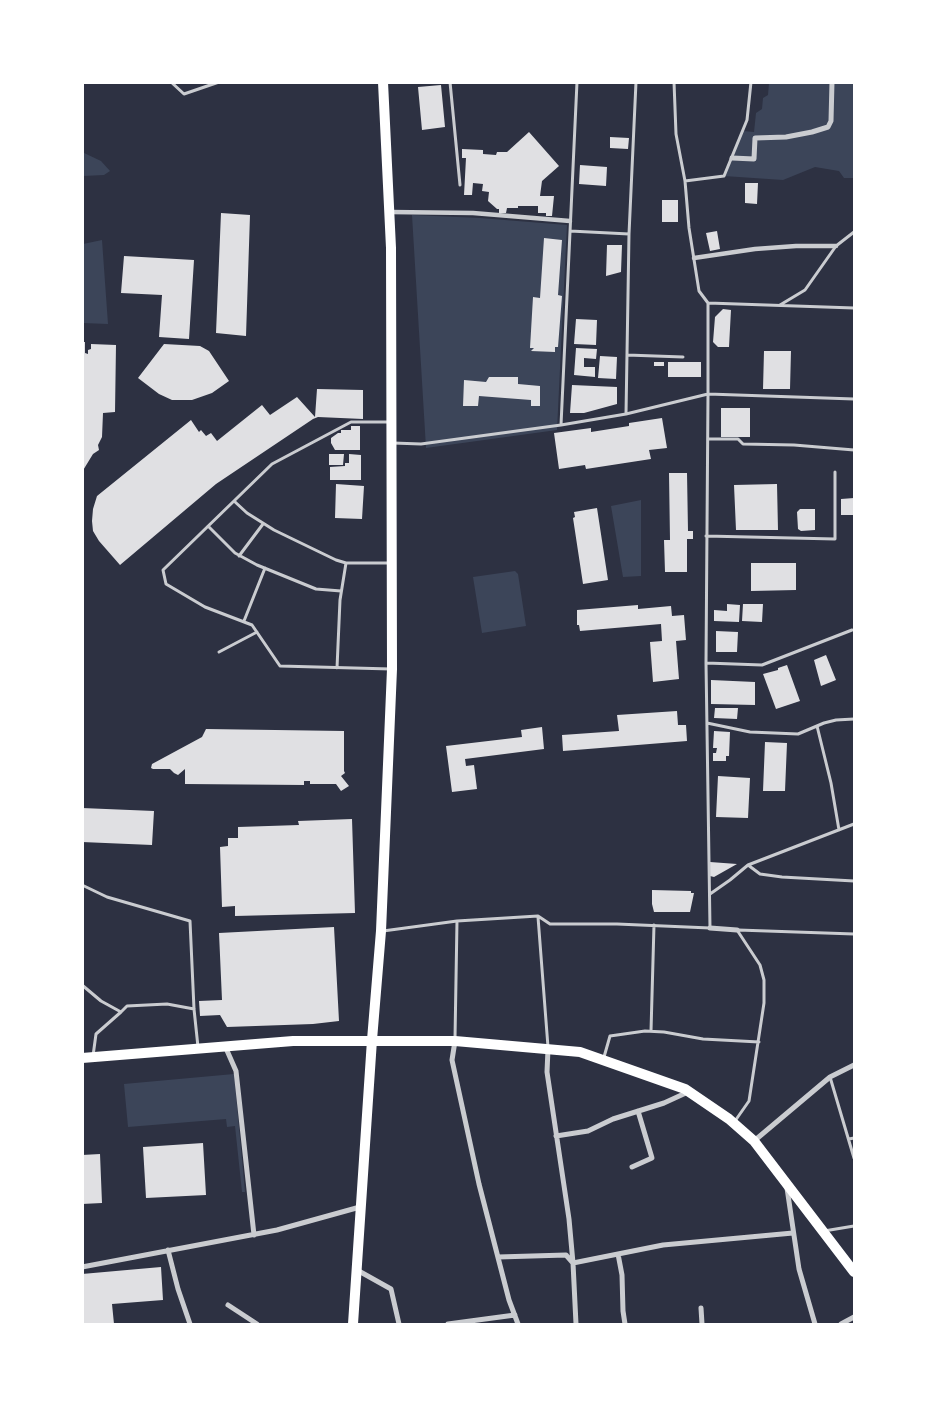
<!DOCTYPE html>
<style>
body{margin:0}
#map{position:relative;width:937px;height:1407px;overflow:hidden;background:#2d3142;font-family:"Sofia Sans Condensed",sans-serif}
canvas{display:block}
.frame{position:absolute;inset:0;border:84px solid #fff;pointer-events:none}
</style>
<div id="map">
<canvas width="937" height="1407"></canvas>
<div class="frame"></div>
</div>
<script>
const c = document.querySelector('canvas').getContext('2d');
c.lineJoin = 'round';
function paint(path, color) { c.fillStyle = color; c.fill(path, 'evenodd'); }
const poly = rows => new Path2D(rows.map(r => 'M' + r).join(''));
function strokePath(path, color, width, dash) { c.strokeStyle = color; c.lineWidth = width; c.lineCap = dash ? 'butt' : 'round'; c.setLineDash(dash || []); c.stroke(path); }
const green = poly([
 [769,83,854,83,854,178,844,178,839,171,815,167,783,180,724,176,743,131,754,132,756,113,762,109,763,98,768,95],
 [82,152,101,161,110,171,104,175,83,176],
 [412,215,480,218,567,225,557,430,426,448],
 [102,240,108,324,83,323,83,244],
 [641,500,641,576,623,577,611,506],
 [515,571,518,574,526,626,482,633,473,577],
 [234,1074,245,1192,242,1192,235,1126,227,1127,226,1119,128,1127,124,1084]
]);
const building = poly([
 [441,85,445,127,422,130,418,87],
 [529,132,559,166,542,181,540,196,554,196,552,216,546,216,546,213,538,213,538,206,518,206,518,208,507,208,506,213,499,213,499,209,497,209,488,201,489,192,482,191,483,184,473,183,472,195,464,195,466,158,462,158,462,149,483,150,483,154,496,155,497,152,507,152],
 [610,137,629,138,628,149,610,148],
 [580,165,607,167,606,186,579,184],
 [745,183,758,183,757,204,745,203],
 [662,200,678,200,678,222,662,222],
 [221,213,250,215,246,336,216,333],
 [717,231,720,249,710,251,706,233],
 [544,238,562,240,558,295,562,296,558,347,555,347,555,352,531,351,534,348,530,348,533,297,540,298],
 [607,245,622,245,621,272,606,276],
 [124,256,194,260,189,339,159,337,162,295,121,293],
 [723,309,731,310,729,347,718,347,713,342,715,317],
 [576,319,597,320,596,345,574,344],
 [82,342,85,342,85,353,88,354,88,350,91,349,91,344,116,345,115,412,103,413,102,437,98,445,99,450,93,454,82,472],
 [164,344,200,346,209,351,229,381,212,393,192,400,172,400,159,394,138,378],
 [576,348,597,349,596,359,584,358,584,367,595,367,595,377,574,375],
 [764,351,791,351,790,389,763,389],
 [600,356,617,357,616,379,598,378],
 [654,362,664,362,664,366,654,366],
 [668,362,701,362,701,377,668,377],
 [489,377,518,377,518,384,540,386,540,406,531,406,531,400,479,396,478,406,463,406,464,380,486,382],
 [572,385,617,387,617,404,584,413,570,413],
 [317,389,363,390,363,419,318,417,313,419,216,484,120,565,99,541,93,531,92,521,93,509,97,496,191,420,199,432,201,430,206,436,211,433,217,441,262,405,270,415,297,397,315,417],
 [721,408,750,408,750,437,721,437],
 [662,418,667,448,649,450,651,459,586,469,585,465,559,469,554,433,591,428,591,432,629,426,629,423],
 [351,426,360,426,360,450,335,450,331,443,331,438,338,433,341,433,341,430,351,430],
 [329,454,344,454,343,465,329,465],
 [349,454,361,455,361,480,330,480,330,467,345,466,345,463,349,463],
 [669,473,687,473,688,531,693,531,693,539,687,539,687,572,665,572,664,540,670,540],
 [336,484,364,486,362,519,335,518],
 [777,484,778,530,736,530,734,485],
 [854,498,854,515,841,515,841,499],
 [597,508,608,580,583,584,573,518,575,517,574,512],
 [800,509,815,509,815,530,801,531,798,529,797,512],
 [751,563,796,563,796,590,751,591],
 [727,604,740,605,739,622,714,621,714,610,727,611],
 [743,604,763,604,762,622,742,621],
 [638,605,638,609,671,606,672,616,684,615,686,640,676,641,679,679,653,682,650,642,662,641,661,624,580,631,579,625,577,625,577,610],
 [716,631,738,632,737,652,716,652],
 [826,655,836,680,821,686,814,660],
 [787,665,800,701,776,709,763,674,778,670,778,668],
 [711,680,755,682,755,705,711,704],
 [715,708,738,708,737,719,714,718],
 [677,711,678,725,686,725,687,741,563,751,562,735,619,731,617,715],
 [542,727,544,749,465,759,466,766,474,765,477,789,452,792,446,746,522,737,521,730],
 [206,729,344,731,344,771,345,773,341,776,349,786,341,791,336,784,310,784,310,781,304,781,304,785,185,784,185,769,178,775,174,773,170,769,153,769,151,768,152,764,202,737],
 [714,731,730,732,729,756,726,756,726,761,713,761,713,753,716,753,717,748,713,748],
 [765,742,787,743,785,791,763,791],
 [718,776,750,778,748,818,716,817],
 [82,808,154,811,152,845,82,842],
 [352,819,355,913,235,916,235,906,222,907,220,847,228,846,228,838,238,838,238,827,299,825,298,821],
 [710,862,737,864,714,877,710,876],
 [652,890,691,891,691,893,694,893,690,912,654,912,652,904],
 [334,927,339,1021,313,1024,227,1027,220,1015,200,1016,199,1001,222,1000,219,933],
 [203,1143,206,1195,146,1198,143,1147],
 [100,1154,102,1203,82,1204,82,1155],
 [161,1267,163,1300,112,1304,114,1324,82,1324,82,1274]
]);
const service = poly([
 [171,82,184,94,219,82],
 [450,82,460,185],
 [685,181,724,176,747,120,751,82],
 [570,231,629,234],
 [708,303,854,308],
 [780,305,805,290,836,246,854,232],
 [627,355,683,357],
 [626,414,629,234,636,82],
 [390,422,351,422,272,464,163,570,166,584,205,607,252,625,280,666,391,669],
 [561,425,577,82],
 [708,439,738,439,743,444,794,445,854,450],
 [393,443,421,444,561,425,626,414,708,394,708,303,699,291,689,228,685,181,676,134,674,82],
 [234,501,247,513,274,530,336,560,346,563,391,563],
 [208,526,235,553,257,565,316,589,341,591],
 [706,536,835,539,835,472],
 [239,556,263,524],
 [244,621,265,568],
 [219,652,257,632],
 [706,663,762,665,852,630],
 [337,668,340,600,346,563],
 [707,723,750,732,798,734,824,723,836,720,854,719],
 [817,726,831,783,839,830],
 [748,865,760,874,782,877,854,881],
 [82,885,107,897,190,921,194,1009,198,1047],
 [710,894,730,880,748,865,854,824],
 [538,917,548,1047],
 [738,930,854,934],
 [383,931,457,921,538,916,550,924,617,924,710,928,706,663,708,394,854,399],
 [82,985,101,1001,121,1012,127,1006,167,1004,194,1009],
 [651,1031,654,925],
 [455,1038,457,921],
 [93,1056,96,1034,121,1012],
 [604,1057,610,1036,645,1031,664,1032,703,1039,759,1042],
 [830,1077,854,1158],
 [735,1121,749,1101,764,1003,764,980,760,965,737,930],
 [849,1139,854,1138],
 [824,1231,854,1226]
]);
const pedestrian = poly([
 [390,212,473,213,570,221],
 [694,258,755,249,796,246,836,246]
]);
const minor = poly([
 [732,158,754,159,755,138,786,137,812,132,828,127,831,121,832,82],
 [710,928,737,930],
 [455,1041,452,1060,479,1184,509,1300,518,1324],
 [225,1046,236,1071,254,1235],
 [548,1049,547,1072,569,1219,573,1263,576,1324],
 [556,1136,588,1131,613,1119,664,1103,688,1092],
 [754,1141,830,1077,854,1065],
 [632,1167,652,1158,638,1111],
 [787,1188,799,1269,815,1324],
 [168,1250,178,1289,190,1324],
 [618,1254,622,1275,623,1311,625,1324],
 [498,1257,566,1255,573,1263,663,1245,793,1233],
 [82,1267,277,1230,360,1207],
 [357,1270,391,1289,399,1324],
 [228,1305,257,1324],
 [701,1308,702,1324],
 [448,1324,515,1315],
 [841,1324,854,1317]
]);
const primary = poly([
 [82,1058,293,1041,455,1041,580,1052,685,1089,729,1119,754,1141,854,1272],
 [353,1324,372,1040,381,931,392,669,391,248,383,82]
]);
paint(green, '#3c4559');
paint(building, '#e0e0e3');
strokePath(service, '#caccd0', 3);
strokePath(pedestrian, '#caccd0', 4.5);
strokePath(minor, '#caccd0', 5);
strokePath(primary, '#fff', 10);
</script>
